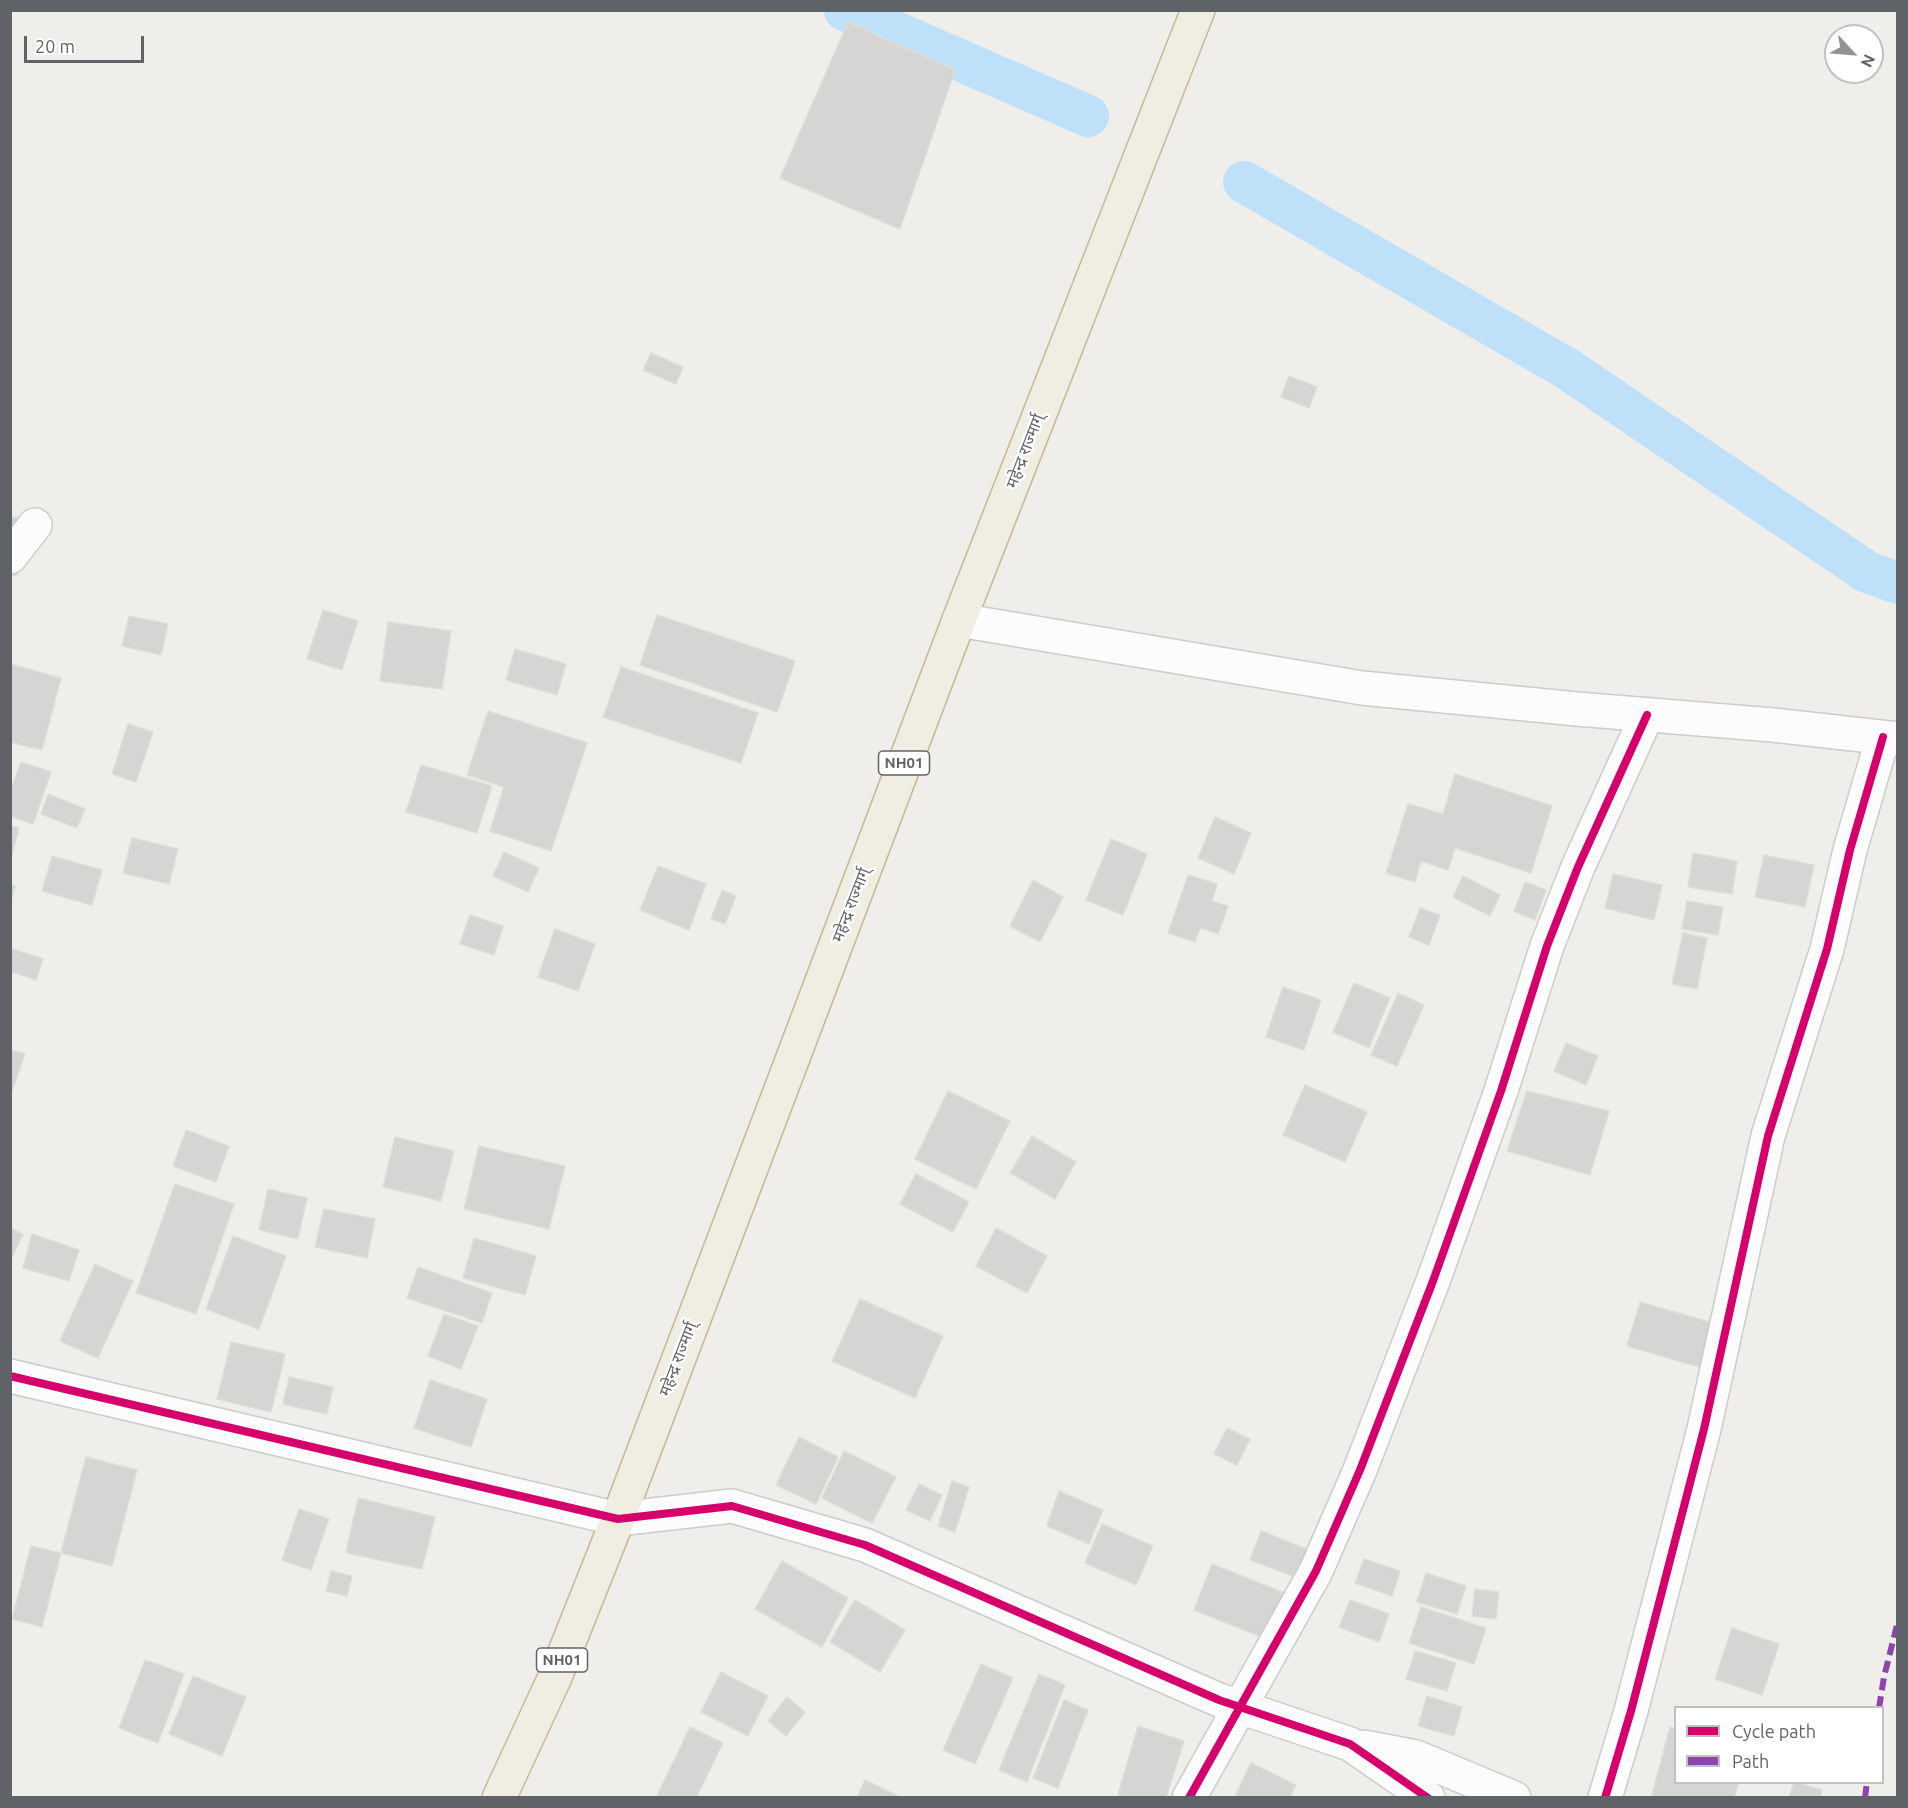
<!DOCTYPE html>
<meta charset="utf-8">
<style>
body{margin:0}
#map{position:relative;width:1908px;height:1808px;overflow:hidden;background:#efeeea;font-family:Ubuntu,sans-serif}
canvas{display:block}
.frame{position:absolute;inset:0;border:12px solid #5f6368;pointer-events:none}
.legend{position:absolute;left:1674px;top:1706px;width:210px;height:78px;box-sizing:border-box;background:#fff;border:2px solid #bfc1c3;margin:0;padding:8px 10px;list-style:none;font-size:18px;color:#5f6368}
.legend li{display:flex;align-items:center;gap:12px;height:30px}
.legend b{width:30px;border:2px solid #bfc1c3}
.north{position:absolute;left:1824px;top:24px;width:60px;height:60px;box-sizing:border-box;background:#fff;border:2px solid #bfc1c3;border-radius:50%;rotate:116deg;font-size:16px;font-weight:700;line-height:24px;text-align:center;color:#5f6368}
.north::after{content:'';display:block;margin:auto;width:21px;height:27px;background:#919496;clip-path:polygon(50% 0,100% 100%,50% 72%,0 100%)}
.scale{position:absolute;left:24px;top:36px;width:120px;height:27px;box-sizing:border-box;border:3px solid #5f6368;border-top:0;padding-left:8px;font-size:18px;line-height:21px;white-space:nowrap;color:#5f6368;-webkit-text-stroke:4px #fff;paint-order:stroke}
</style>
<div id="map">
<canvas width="1908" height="1808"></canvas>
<div class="frame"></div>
<ul class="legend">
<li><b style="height:8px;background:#d6006c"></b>Cycle path</li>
<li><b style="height:8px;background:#8e44ad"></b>Path</li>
</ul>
<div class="north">N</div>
<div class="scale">20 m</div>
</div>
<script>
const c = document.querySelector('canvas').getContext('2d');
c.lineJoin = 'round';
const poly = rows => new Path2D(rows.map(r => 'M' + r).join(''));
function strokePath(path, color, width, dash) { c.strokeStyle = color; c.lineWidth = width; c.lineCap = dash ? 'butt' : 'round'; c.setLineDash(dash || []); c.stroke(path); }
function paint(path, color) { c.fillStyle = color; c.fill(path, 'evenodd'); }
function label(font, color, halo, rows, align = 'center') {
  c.font = font + ' Ubuntu,"Noto Sans Devanagari",sans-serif'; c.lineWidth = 4.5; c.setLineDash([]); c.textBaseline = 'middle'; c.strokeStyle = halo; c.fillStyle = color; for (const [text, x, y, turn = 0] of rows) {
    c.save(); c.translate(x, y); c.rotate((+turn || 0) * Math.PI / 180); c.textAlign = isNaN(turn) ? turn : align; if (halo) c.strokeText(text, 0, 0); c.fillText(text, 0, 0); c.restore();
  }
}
const canal = poly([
 [845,10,1088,116],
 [1244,182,1566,368,1867,572,1898,583]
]);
const building = poly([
 [848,22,955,70,900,229,780,178,848,22],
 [651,353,683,367,676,384,643,370,651,353],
 [1289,376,1317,387,1309,408,1281,397,1289,376],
 [10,517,21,517,17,575,10,575,10,517],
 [323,610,358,621,342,670,307,659,323,610],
 [657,615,795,661,777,712,640,665,657,615],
 [129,616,168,624,161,655,122,646,129,616],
 [388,622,451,631,442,689,380,681,388,622],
 [515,649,566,664,557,695,506,680,515,649],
 [10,664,61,678,42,750,10,742,10,664],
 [621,667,758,713,741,763,603,717,621,667],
 [488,711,587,743,551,851,490,831,504,787,467,775,488,711],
 [128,724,153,732,136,782,112,774,128,724],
 [21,762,51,772,33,824,10,816,10,792,21,762],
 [421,765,492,786,477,833,406,812,421,765],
 [1455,774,1552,806,1531,873,1455,848,1448,870,1421,861,1415,882,1386,873,1408,804,1443,814,1455,774],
 [48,794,85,809,77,828,41,814,48,794],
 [1215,817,1251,833,1234,874,1198,858,1215,817],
 [10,826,19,828,10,862,10,826],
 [132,838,178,849,169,884,123,873,132,838],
 [1111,839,1147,854,1123,915,1086,900,1111,839],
 [504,852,539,868,528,892,493,876,504,852],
 [1693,853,1737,861,1732,894,1688,887,1693,853],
 [1764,855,1814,865,1805,907,1755,897,1764,855],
 [52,856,102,870,92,905,42,891,52,856],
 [658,866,706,884,689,930,640,910,658,866],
 [1613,874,1662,885,1654,920,1605,908,1613,874],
 [1188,875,1217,884,1212,901,1228,906,1218,934,1200,928,1195,942,1168,933,1188,875],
 [1463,876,1500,895,1490,916,1453,897,1463,876],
 [1033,880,1063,897,1040,942,1010,926,1033,880],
 [1525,882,1546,890,1535,920,1514,911,1525,882],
 [10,885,15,886,10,905,10,885],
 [722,890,736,896,725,924,711,919,722,890],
 [1687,901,1723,907,1718,935,1682,929,1687,901],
 [1420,908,1440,915,1429,945,1409,937,1420,908],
 [470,915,503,926,494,955,460,944,470,915],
 [555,929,595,944,578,991,538,977,555,929],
 [1683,933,1707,938,1697,989,1672,984,1683,933],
 [10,948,43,959,36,980,10,971,10,948],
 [1354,983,1390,998,1369,1048,1333,1032,1354,983],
 [1283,987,1321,1000,1304,1050,1266,1037,1283,987],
 [1398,993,1424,1005,1397,1066,1371,1055,1398,993],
 [1566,1043,1598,1056,1586,1085,1554,1071,1566,1043],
 [10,1050,25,1054,10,1097,10,1050],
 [1305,1085,1367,1112,1345,1162,1283,1135,1305,1085],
 [948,1091,1010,1121,976,1189,915,1159,948,1091],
 [1527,1091,1609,1111,1590,1175,1507,1151,1527,1091],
 [186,1130,229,1146,216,1182,173,1166,186,1130],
 [1032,1136,1076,1162,1055,1199,1010,1173,1032,1136],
 [395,1137,454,1151,441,1201,383,1187,395,1137],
 [479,1146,565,1166,549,1229,464,1209,479,1146],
 [916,1174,969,1202,953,1232,900,1204,916,1174],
 [175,1184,234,1204,196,1314,136,1293,175,1184],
 [268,1189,307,1198,298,1239,259,1230,268,1189],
 [324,1209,375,1219,367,1258,315,1247,324,1209],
 [10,1228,23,1234,10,1262,10,1228],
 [996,1228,1047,1256,1027,1293,976,1266,996,1228],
 [32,1234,79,1250,69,1281,23,1268,32,1234],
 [233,1236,286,1256,259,1329,206,1309,233,1236],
 [474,1238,536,1256,525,1295,463,1278,474,1238],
 [95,1264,133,1281,98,1358,60,1341,95,1264],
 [418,1267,492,1293,482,1323,407,1298,418,1267],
 [860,1299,943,1336,915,1398,832,1361,860,1299],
 [1640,1302,1723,1326,1710,1370,1627,1346,1640,1302],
 [444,1314,478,1326,461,1369,428,1356,444,1314],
 [231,1342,285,1354,271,1412,217,1399,231,1342],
 [289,1377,333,1387,327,1414,283,1404,289,1377],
 [430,1380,487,1399,471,1447,414,1428,430,1380],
 [1227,1428,1250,1439,1237,1465,1214,1454,1227,1428],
 [799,1437,838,1457,816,1504,776,1485,799,1437],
 [844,1451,896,1477,872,1523,822,1498,844,1451],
 [86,1457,137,1470,112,1566,61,1553,86,1457],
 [952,1481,969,1487,955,1532,938,1526,952,1481],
 [919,1484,942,1495,930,1521,906,1510,919,1484],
 [1059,1491,1103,1510,1089,1544,1047,1526,1059,1491],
 [358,1498,435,1517,422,1569,346,1553,358,1498],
 [299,1509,329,1519,311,1570,282,1560,299,1509],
 [1102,1524,1153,1546,1136,1585,1085,1563,1102,1524],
 [1261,1531,1307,1549,1296,1577,1250,1560,1261,1531],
 [31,1546,61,1553,42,1627,12,1619,31,1546],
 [1364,1559,1400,1571,1392,1596,1355,1583,1364,1559],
 [782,1561,848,1598,822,1647,755,1609,782,1561],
 [1212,1564,1292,1596,1274,1642,1194,1610,1212,1564],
 [331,1571,352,1576,347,1596,326,1591,331,1571],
 [1426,1573,1466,1586,1457,1614,1417,1602,1426,1573],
 [1475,1589,1499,1592,1496,1619,1472,1616,1475,1589],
 [855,1600,905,1630,880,1672,830,1642,855,1600],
 [1350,1600,1389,1614,1379,1642,1339,1627,1350,1600],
 [1421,1607,1486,1628,1474,1664,1409,1643,1421,1607],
 [1732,1628,1779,1644,1762,1695,1715,1679,1732,1628],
 [1415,1651,1456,1663,1447,1691,1406,1679,1415,1651],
 [145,1660,184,1674,158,1743,119,1728,145,1660],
 [981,1664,1013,1678,975,1764,943,1750,981,1664],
 [721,1672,768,1696,748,1736,701,1712,721,1672],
 [1039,1674,1065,1685,1027,1782,999,1770,1039,1674],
 [193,1676,246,1697,222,1756,169,1734,193,1676],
 [1427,1696,1462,1707,1454,1736,1418,1726,1427,1696],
 [787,1697,805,1712,786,1736,768,1721,787,1697],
 [1064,1700,1088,1710,1058,1788,1033,1778,1064,1700],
 [1138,1726,1184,1741,1166,1798,1127,1798,1118,1795,1138,1726],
 [690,1727,723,1743,696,1798,656,1798,690,1727],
 [1670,1727,1676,1729,1676,1782,1739,1782,1734,1798,1651,1798,1670,1727],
 [1251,1763,1296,1785,1290,1798,1234,1798,1251,1763],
 [865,1780,902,1798,857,1798,865,1780],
 [1794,1782,1822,1790,1820,1798,1789,1798,1794,1782]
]);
const street = poly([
 [10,557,35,525],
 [959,620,1362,688,1577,709,1773,725,1898,739],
 [10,1376,618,1519,732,1506,865,1545,1219,1700,1350,1744,1428,1798],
 [1364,1747,1416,1757,1514,1798],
 [1189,1798,1316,1571,1360,1470,1433,1281,1501,1091,1547,946,1578,867,1647,715],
 [1605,1798,1631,1711,1704,1429,1768,1136,1827,949,1850,850,1883,737]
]);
const highway = poly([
 [499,1798,555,1677,618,1519,959,620,1198,10]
]);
const quiet = poly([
 [1879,1708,1884,1677,1898,1621],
 [1865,1798,1867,1782]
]);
const cycleway = poly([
 [10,1376,618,1519,732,1506,865,1545,1219,1700,1350,1744,1428,1798],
 [1189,1798,1316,1571,1360,1470,1433,1281,1501,1091,1547,946,1578,867,1647,715],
 [1605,1798,1631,1711,1704,1429,1768,1136,1827,949,1850,850,1883,737]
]);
const shields = [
 [904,763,51],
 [562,1660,51]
];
const shieldNames = [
 ["NH01",904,763],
 ["NH01",562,1660]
];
const streetNames = [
 ["महेन्द्र राज्मार्ग्",1025,451,-69],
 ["महेन्द्र राज्मार्ग्",851,905,-69],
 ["महेन्द्र राज्मार्ग्",678,1359,-69]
];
strokePath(canal, '#bfe0f9', 42);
paint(building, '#d6d5d3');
strokePath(building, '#deddd9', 1.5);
strokePath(street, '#cbcccc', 36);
strokePath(highway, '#c8b996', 36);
strokePath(street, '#fdfcfc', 33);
strokePath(highway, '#f0ede3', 33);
strokePath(quiet, '#8e44ad', 6, [12, 6]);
strokePath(cycleway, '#d6006c', 8);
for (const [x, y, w] of shields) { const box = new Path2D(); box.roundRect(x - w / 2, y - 12, w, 24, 4.5); c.fillStyle = '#fff'; c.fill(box); strokePath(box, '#5f6368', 1.5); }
label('bold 15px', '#5f6368', null, shieldNames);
label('16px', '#5f6368', '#fff', streetNames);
</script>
